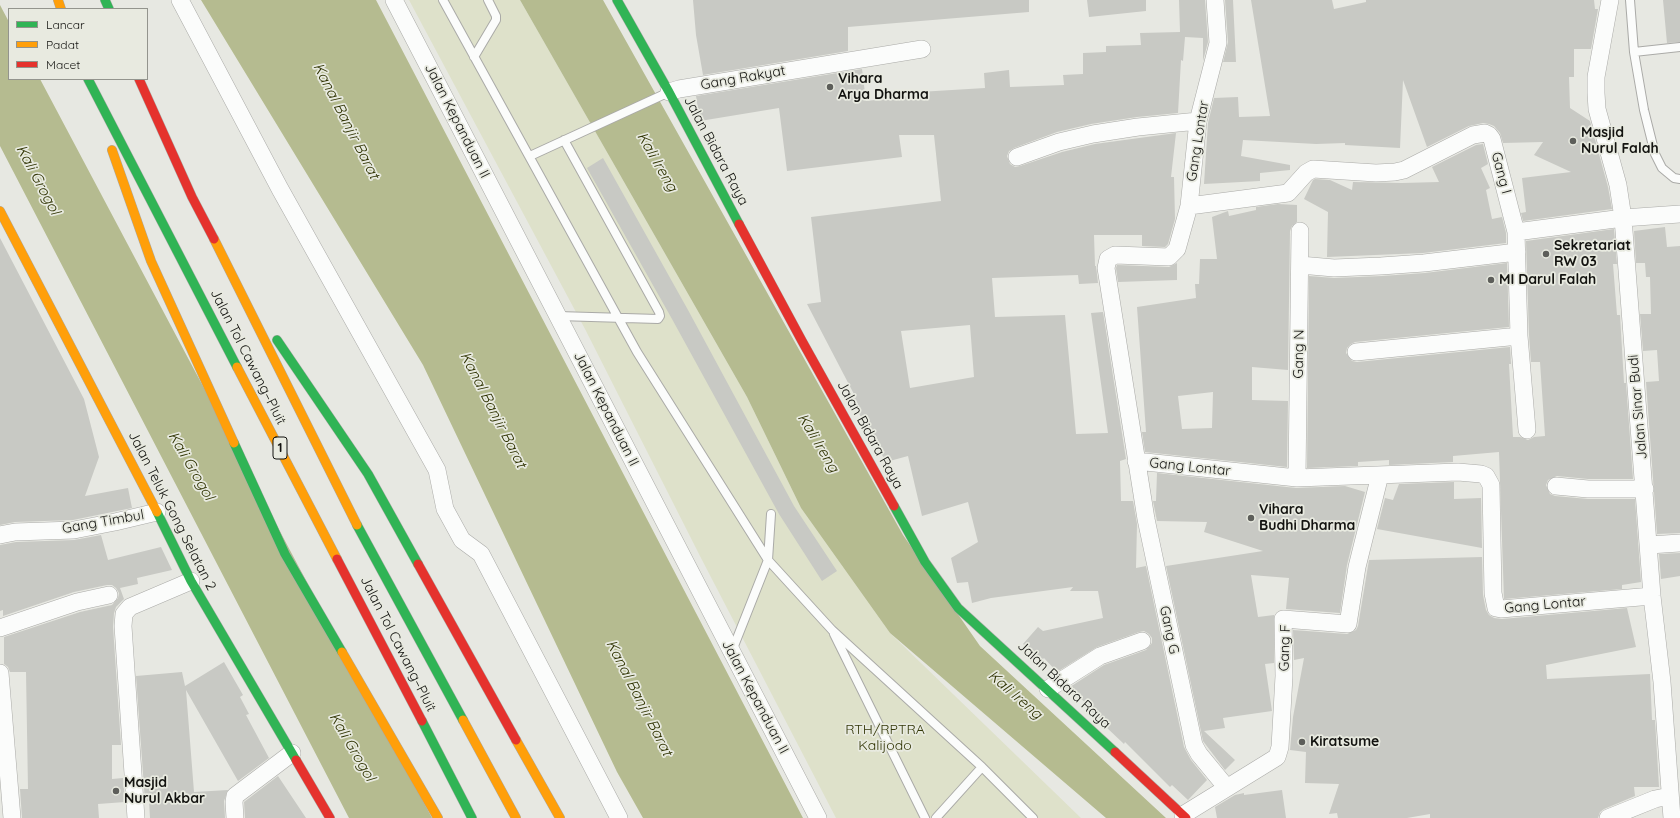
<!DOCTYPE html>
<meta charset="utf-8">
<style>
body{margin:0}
#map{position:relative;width:1680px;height:818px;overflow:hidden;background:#e7e8e2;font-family:Quicksand,sans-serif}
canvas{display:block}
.legend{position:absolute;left:8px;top:8px;width:140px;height:72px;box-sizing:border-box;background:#e8eae0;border:1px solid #93948d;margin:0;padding:5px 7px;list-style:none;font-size:12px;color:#131310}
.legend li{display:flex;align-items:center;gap:8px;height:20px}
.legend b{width:20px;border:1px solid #93948d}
</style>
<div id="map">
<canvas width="1680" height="818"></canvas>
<ul class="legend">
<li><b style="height:5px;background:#30b455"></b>Lancar</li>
<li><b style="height:5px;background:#ff9f0a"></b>Padat</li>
<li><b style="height:5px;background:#e5322d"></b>Macet</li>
</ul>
</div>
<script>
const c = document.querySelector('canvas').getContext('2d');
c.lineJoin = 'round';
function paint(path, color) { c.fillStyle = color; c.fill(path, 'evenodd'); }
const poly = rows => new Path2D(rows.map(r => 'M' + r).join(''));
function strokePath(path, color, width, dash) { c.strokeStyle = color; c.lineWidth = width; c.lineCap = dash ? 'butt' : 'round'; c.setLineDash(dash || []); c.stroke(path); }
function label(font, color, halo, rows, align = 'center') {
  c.font = font + ' Quicksand,sans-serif'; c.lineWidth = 3.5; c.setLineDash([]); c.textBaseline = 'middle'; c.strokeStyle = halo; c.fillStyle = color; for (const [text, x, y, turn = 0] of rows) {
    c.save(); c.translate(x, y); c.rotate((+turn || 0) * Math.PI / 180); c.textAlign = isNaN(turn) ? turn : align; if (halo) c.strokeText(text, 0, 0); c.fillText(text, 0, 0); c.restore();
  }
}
const green = poly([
 [409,0,520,0,747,397,801,508,890,633,1081,818,836,818,701,558,585,329]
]);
const water = poly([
 [201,0,376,0,803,818,643,818,617,772,423,365],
 [520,0,603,0,903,535,980,646,1166,818,1106,818,890,633,801,508,747,397],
 [0,5,9,22,9,79,40,79,432,818,349,818,0,146]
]);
const building = poly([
 [693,0,1029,0,1029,12,848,27,848,51,703,75,696,35],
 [1087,0,1146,0,1146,11,1089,17],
 [1179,0,1205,0,1208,42,1203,61,1203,38,1185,37,1183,61,1181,60,1178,113,1137,117,1091,124,1057,132,1014,148,1009,151,1007,156,1010,164,1015,167,1020,166,1062,152,1095,144,1176,133,1171,177,1174,177,1175,219,1168,244,1165,247,1142,246,1142,235,1094,235,1095,266,1096,266,1098,283,1079,284,1078,275,992,278,995,317,1065,315,1076,434,1108,433,1091,313,1103,312,1126,459,1120,461,1121,501,1133,501,1137,524,1136,568,1146,566,1184,747,1191,760,1207,780,1188,800,1172,785,1170,787,1125,742,1124,744,1106,727,1107,726,1086,706,1087,704,1074,693,1075,691,1070,687,1104,665,1146,650,1152,643,1152,638,1149,634,1144,631,1139,632,1097,647,1057,672,1044,658,1042,660,1023,644,1038,627,1043,631,1103,618,1098,591,1070,591,1073,587,991,598,972,603,968,582,957,583,951,558,978,542,968,502,922,516,908,456,886,462,851,399,856,398,807,304,821,302,811,217,941,201,934,135,899,135,902,157,787,171,779,108,700,121,696,96,862,69,866,101,919,95,919,92,985,88,984,73,1009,70,1010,87,1064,85,1063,75,1083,74,1083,53,1106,52,1106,46,1141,45,1140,33,1180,32],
 [970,325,974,377,910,388,901,331],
 [1225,0,1233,0,1236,62,1223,62,1228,42],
 [1251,0,1332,0,1334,9,1366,2,1366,0,1594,0,1595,9,1598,9,1591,49,1574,49,1574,77,1569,77,1570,108,1590,121,1608,187,1612,209,1523,221,1521,213,1526,212,1522,178,1571,172,1534,155,1543,142,1503,143,1500,133,1494,126,1489,124,1483,123,1469,126,1427,147,1403,80,1400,148,1345,145,1345,143,1316,144,1243,140,1241,156,1290,165,1290,170,1260,173,1260,181,1204,184,1208,123,1214,98,1238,97,1239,117,1270,116],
 [1663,0,1680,0,1680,42,1667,43],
 [1483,144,1488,164,1481,168,1490,188,1486,190,1492,219,1502,217,1506,233,1506,243,1423,253,1327,257,1328,212,1304,199,1313,180,1315,179,1330,180,1352,190,1353,182,1402,183,1439,182,1432,167,1476,145],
 [603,158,688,310,794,506,837,571,822,581,779,514,672,319,587,168],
 [1278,204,1297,205,1297,222,1292,226,1290,231,1288,370,1252,367,1252,400,1288,401,1287,467,1145,452,1142,432,1146,432,1137,307,1196,298,1195,284,1199,284,1200,259,1217,259,1212,217,1228,211,1229,216,1256,210,1256,207],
 [1213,392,1212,428,1182,429,1178,396],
 [1665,227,1667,247,1680,246,1680,533,1657,534,1646,382,1659,381,1657,350,1643,351,1640,314,1651,314,1650,277,1646,277,1645,263,1636,263,1634,231],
 [1614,229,1617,264,1613,264,1617,315,1620,315,1624,383,1626,383,1633,479,1588,479,1557,476,1548,480,1546,485,1550,494,1555,496,1588,499,1635,499,1641,582,1622,585,1622,589,1504,599,1499,452,1453,456,1453,462,1389,465,1389,460,1358,462,1358,466,1307,468,1309,276,1334,278,1382,276,1425,273,1507,263,1509,327,1355,342,1351,344,1347,348,1346,353,1352,361,1357,362,1510,347,1511,364,1509,364,1513,437,1520,437,1528,440,1534,437,1545,436,1540,362,1531,362,1529,335,1526,241],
 [0,238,84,399,99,457,85,496,128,488,132,508,73,520,15,522,0,525],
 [1177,263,1177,280,1118,282,1116,268,1117,265,1169,267],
 [1157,473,1296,488,1345,486,1365,492,1347,565,1340,613,1286,609,1289,578,1251,575,1258,617,1274,615,1274,663,1265,664,1272,711,1223,718,1225,728,1204,731,1235,760,1225,770,1203,741,1166,566,1263,551,1204,532,1207,522,1157,521,1153,501,1156,501],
 [1454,482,1454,499,1481,498,1482,548,1377,529,1385,498,1393,500,1399,484],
 [101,535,108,560,161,547,172,570,137,578,138,584,120,588,124,599,116,607,114,613,113,627,121,745,112,745,112,779,123,778,125,802,98,804,99,818,22,818,20,789,28,789,26,672,10,672,8,667,4,664,4,637,80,612,112,605,118,598,119,593,116,588,112,585,107,585,74,592,3,616,3,610,0,611,0,545,16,542,74,540],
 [1680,553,1680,576,1661,579,1659,554],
 [1482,557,1483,595,1486,610,1489,615,1494,618,1502,619,1627,608,1636,647,1546,665,1547,679,1650,674,1652,720,1655,720,1659,787,1634,787,1635,796,1604,809,1600,812,1598,818,1430,818,1430,814,1407,818,1338,818,1337,813,1329,814,1339,784,1305,783,1306,752,1290,750,1293,717,1304,658,1294,660,1293,630,1347,634,1356,630,1358,626,1369,560],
 [224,662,243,695,240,697,249,714,246,715,269,758,238,781,186,690,194,792,228,790,224,801,225,818,150,818,149,801,145,801,136,676,182,672,185,686],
 [278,776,306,818,245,818,244,802],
 [1282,790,1286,818,1217,818,1215,807,1235,795,1244,793,1244,795]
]);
const lane = poly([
 [443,0,637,352,768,560,832,630,982,767],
 [1630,0,1634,52,1644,110,1655,154,1662,168,1674,178,1680,179],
 [1634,52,1680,47],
 [474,57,496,20,496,16,488,0],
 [530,156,667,93],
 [558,316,658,319,660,316,659,312,564,140],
 [834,634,925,818],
 [732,651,768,560,771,514],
 [936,818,982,767,1033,818]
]);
const street = poly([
 [180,0,280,189,437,470,445,509,462,540,481,554,619,818],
 [394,0,818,818],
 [1215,0,1218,43,1198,121,1189,206,1177,249,1169,257,1115,255,1108,259,1106,268,1146,519,1194,745,1199,754,1227,788],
 [1610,0,1596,77,1596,93,1597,109,1618,185,1623,218,1652,596,1662,682,1672,818],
 [669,92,679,89,922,49],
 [1017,157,1059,142,1093,134,1138,127,1198,121],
 [1189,206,1288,193,1306,173,1313,169,1376,173,1395,172,1404,170,1473,135,1485,133,1489,135,1492,139,1516,232,1519,336,1527,430],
 [1516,232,1623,218,1680,214],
 [1300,265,1334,268,1381,266,1424,263,1517,252],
 [1356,352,1519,336],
 [1136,461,1297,478,1458,472,1481,474,1486,476,1491,485,1493,593,1496,608,1501,609,1652,596],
 [1297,478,1300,231],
 [1556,486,1588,489,1645,489],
 [0,535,15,532,74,530,115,522,157,512],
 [1649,545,1680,543],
 [0,628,77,602,109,595],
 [0,673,12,818],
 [1048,689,1100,656,1142,641],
 [1183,815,1277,757,1280,747,1284,676,1283,619,1348,624,1357,567,1380,475],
 [136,818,123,626,124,614,130,607,191,581],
 [235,818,234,802,235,796,292,753],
 [1608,818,1655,799,1670,796]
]);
const fast = poly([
 [105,0,109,9],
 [617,0,669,92,739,224],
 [88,79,237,367],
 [277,340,368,474,418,564],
 [234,443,285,554,342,652],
 [894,506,925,562,958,608,1115,752],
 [157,512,191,581,296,760],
 [357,525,463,720],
 [422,721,472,818]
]);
const slow = poly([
 [58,0,61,9],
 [112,150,151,261,234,443],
 [0,211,157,512],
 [214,239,357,525],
 [237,367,337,559],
 [342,652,438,818],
 [463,720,516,818],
 [516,740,560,818]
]);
const jam = poly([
 [139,79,192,197,214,239],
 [739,224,802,341,894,506],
 [337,559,422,721],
 [418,564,516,740],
 [1115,752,1186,818],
 [296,760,330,818]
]);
const markers = [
 [830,87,4,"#5d5e5a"],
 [1573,141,4,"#5d5e5a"],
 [1546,254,4,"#5d5e5a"],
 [1491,280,4,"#5d5e5a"],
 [1251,518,4,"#5d5e5a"],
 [1302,742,4,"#5d5e5a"],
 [116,791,4,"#5d5e5a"]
];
const shields = [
 [280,448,14]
];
const shieldNames = [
 ["1",280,448]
];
const streetNames = [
 ["Gang Rakyat",743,78,-10],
 ["Jalan Kepanduan II",457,121,63],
 ["Gang Lontar",1198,141,-81],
 ["Jalan Bidara Raya",716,151,62],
 ["Gang I",1501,173,75],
 ["Gang N",1299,354,-89],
 ["Jalan Tol Cawang–Pluit",248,357,63],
 ["Jalan Sinar Budi",1638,407,-95],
 ["Jalan Kepanduan II",606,409,63],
 ["Jalan Bidara Raya",870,435,61],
 ["Gang Lontar",1190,467,6],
 ["Jalan Teluk Gong Selatan 2",172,511,63],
 ["Gang Timbul",103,522,-10],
 ["Gang Lontar",1545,605,-5],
 ["Gang G",1169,630,78],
 ["Jalan Tol Cawang–Pluit",398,644,63],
 ["Gang F",1285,648,-88],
 ["Jalan Bidara Raya",1064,685,43],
 ["Jalan Kepanduan II",755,697,62]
];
const poiNames = [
 ["Vihara",838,79],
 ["Arya Dharma",838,95],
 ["Masjid",1581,133],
 ["Nurul Falah",1581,149],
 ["Sekretariat",1554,246],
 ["RW 03",1554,262],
 ["MI Darul Falah",1499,280],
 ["Vihara",1259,510],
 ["Budhi Dharma",1259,526],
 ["Kiratsume",1310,742],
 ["Masjid",124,783],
 ["Nurul Akbar",124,799]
];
const parkNames = [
 ["RTH/RPTRA",885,730],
 ["Kalijodo",885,746]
];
const waterNames = [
 ["Kanal Banjir Barat",346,121,63],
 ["Kali Ireng",657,162,60],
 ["Kali Grogol",38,180,62],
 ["Kanal Banjir Barat",493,410,63],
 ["Kali Ireng",818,443,59],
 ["Kali Grogol",191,466,60],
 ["Kali Ireng",1015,695,41],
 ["Kanal Banjir Barat",639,698,63],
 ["Kali Grogol",352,747,60]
];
paint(green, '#dee1ca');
paint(water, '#b5bb90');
paint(building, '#c8c9c4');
strokePath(lane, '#aaaaa7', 10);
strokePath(street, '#aaaaa7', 18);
strokePath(fast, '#aaaaa7', 10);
strokePath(slow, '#aaaaa7', 10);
strokePath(jam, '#aaaaa7', 10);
strokePath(lane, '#fbfcfb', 8);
strokePath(street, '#fbfcfb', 17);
strokePath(fast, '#30b455', 9);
strokePath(slow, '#ff9f0a', 9);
strokePath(jam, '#e5322d', 9);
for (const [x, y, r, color] of markers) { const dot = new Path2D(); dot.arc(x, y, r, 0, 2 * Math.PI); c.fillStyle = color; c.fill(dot); strokePath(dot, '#e8eae0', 1.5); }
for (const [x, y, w] of shields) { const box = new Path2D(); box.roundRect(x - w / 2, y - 11, w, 22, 3); c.fillStyle = '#e8eae0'; c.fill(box); strokePath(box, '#131310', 1); }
label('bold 13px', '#131310', null, shieldNames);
label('14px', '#131310', '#e8eae0', streetNames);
label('bold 14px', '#131310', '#e8eae0', poiNames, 'left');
label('14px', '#333707', '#e8eae0', parkNames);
label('italic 15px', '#2f3302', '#e8eae0', waterNames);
</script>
